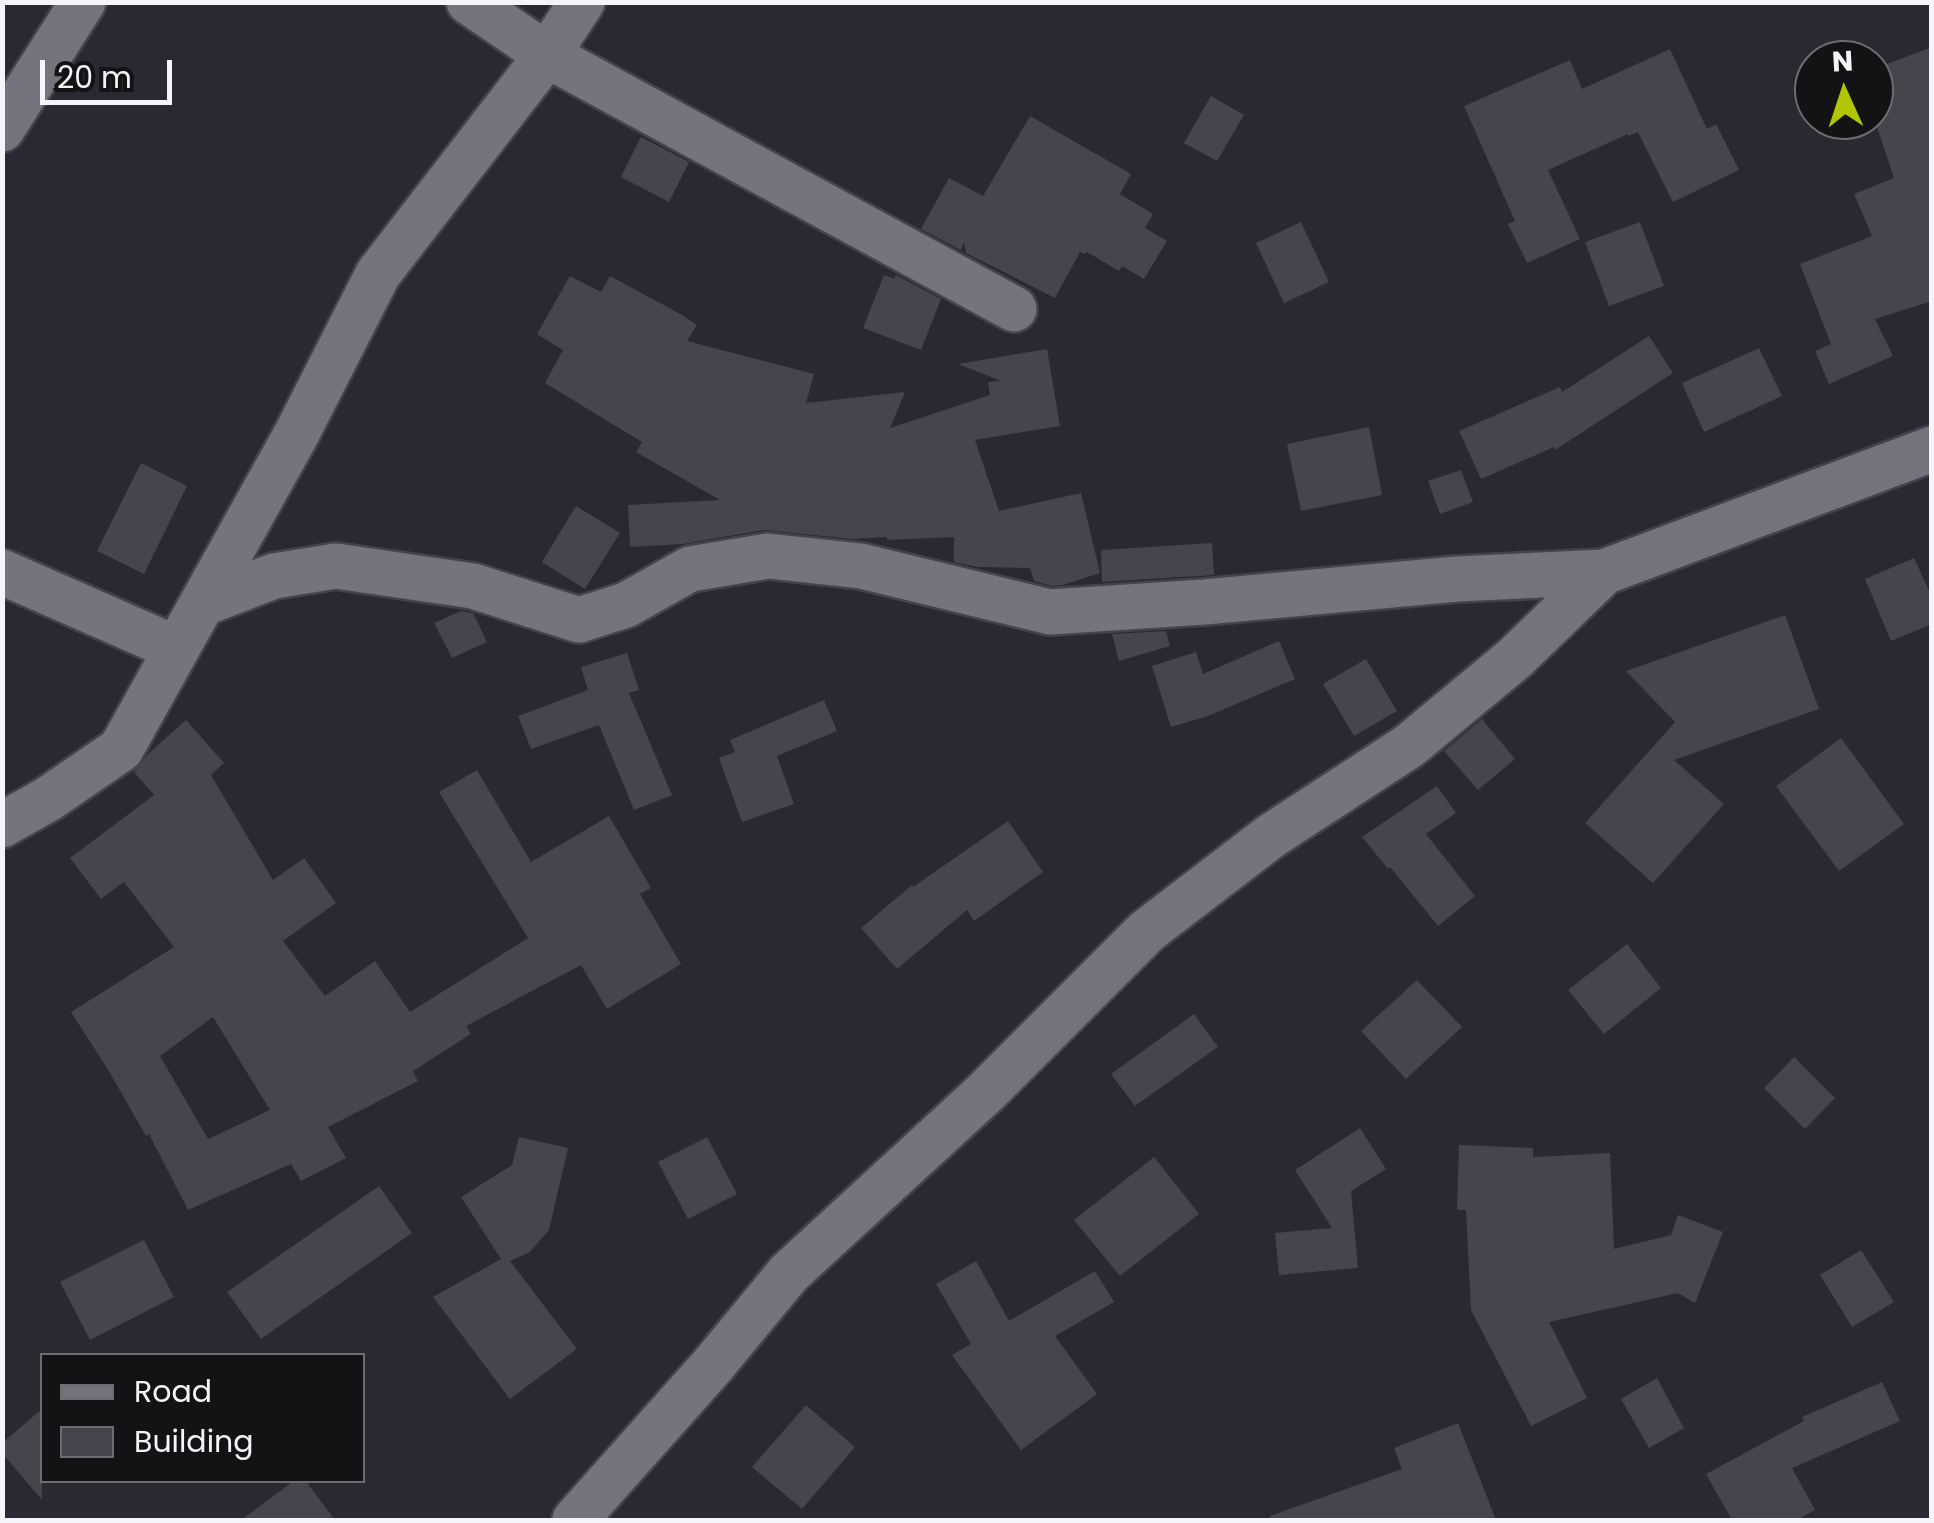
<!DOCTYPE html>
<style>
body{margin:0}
#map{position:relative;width:1934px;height:1523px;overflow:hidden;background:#2a2830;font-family:Poppins,sans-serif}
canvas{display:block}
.frame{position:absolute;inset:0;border:5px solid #f5f4f9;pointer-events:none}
.legend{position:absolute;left:40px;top:1353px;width:325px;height:130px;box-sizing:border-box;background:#131215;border:2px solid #6d6c70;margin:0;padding:12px 18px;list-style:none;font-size:30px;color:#f5f4f9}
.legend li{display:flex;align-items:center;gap:20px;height:50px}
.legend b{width:50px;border:2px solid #6d6c70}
.north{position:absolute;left:1794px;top:40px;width:100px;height:100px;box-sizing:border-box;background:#131215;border:2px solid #6d6c70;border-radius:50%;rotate:357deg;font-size:28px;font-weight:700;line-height:40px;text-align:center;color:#f5f4f9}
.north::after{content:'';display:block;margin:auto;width:35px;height:45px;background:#b1c500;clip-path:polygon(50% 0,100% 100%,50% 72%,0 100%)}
.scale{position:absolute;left:40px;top:60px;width:132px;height:45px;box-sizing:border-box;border:5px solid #f5f4f9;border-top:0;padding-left:12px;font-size:30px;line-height:35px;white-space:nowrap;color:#f5f4f9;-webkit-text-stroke:8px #131215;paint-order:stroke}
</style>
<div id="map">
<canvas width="1934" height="1523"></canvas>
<div class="frame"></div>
<ul class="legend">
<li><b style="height:12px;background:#75737c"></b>Road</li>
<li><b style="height:28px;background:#46444d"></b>Building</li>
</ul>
<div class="north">N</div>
<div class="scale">20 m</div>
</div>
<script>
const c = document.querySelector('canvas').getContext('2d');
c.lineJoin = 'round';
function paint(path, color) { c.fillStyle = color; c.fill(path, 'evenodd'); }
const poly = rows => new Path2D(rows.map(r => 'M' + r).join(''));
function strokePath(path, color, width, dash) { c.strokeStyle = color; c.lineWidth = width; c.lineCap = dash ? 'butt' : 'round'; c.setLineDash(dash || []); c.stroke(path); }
const building = poly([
 [1932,47,1932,301,1875,319,1893,356,1829,384,1815,351,1831,344,1800,264,1872,236,1854,194,1894,178,1874,118,1874,69],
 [1670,49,1707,129,1716,124,1739,170,1673,202,1638,132,1629,136,1628,134,1548,170,1580,239,1527,263,1508,224,1515,221,1464,106,1570,60,1582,89],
 [1211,96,1244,115,1217,161,1184,143],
 [1030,116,1131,174,1120,194,1153,214,1145,228,1167,241,1144,279,1122,266,1119,271,1087,252,1085,254,1080,252,1055,298,966,253,964,242,961,250,921,229,949,178,983,196],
 [641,137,689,162,669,202,621,177],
 [1301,222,1329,282,1284,303,1256,243],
 [1640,222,1664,286,1609,306,1585,242],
 [884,275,894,279,896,275,941,299,921,350,863,328],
 [570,276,601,292,610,276,682,315,697,325,687,341,814,374,806,403,905,392,890,428,990,395,988,382,1001,381,958,364,1047,349,1060,426,975,440,999,511,1081,493,1100,573,1063,585,1052,586,1034,581,1030,568,978,567,954,562,954,537,887,540,887,537,852,539,764,530,683,544,630,547,628,505,720,500,636,452,642,442,545,383,563,350,537,334],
 [1649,336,1673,373,1555,450,1554,447,1481,479,1459,431,1560,387,1562,392],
 [1759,348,1782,396,1704,432,1682,383],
 [1369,427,1382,495,1301,511,1287,444],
 [141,463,187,486,144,574,97,551],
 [1461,470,1473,502,1440,514,1428,481],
 [576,506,620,533,585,589,542,562],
 [1212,543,1214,575,1102,582,1101,550],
 [1914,558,1932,597,1932,624,1891,641,1865,579],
 [461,611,473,613,487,642,452,658,434,623],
 [1785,615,1819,709,1674,760,1724,804,1653,883,1585,823,1675,722,1626,671],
 [1166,631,1170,646,1119,661,1112,634],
 [1279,641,1295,679,1208,716,1171,727,1152,666,1196,652,1203,674],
 [627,653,639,690,629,693,672,795,634,810,599,725,531,749,518,716,588,690,581,667],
 [1366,659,1397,711,1354,736,1323,684],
 [824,700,837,731,777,756,794,804,742,822,719,758,735,752,730,740],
 [1482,719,1515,759,1478,790,1444,751],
 [186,720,224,763,211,775,273,880,304,858,336,903,283,941,325,996,375,961,410,1012,528,938,439,792,477,770,531,862,609,816,651,888,640,894,681,964,607,1009,581,965,466,1026,471,1034,413,1071,418,1081,328,1127,346,1158,301,1181,291,1164,188,1210,149,1134,146,1136,110,1073,71,1012,174,947,124,882,101,899,70,858,154,795,134,772,149,753],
 [213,1017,270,1110,208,1139,160,1056],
 [1841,738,1904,824,1839,871,1776,786],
 [1437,786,1456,813,1426,834,1475,896,1438,926,1390,867,1388,869,1362,837],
 [1008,821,1043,872,974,921,967,910,897,969,861,928,912,885,913,887],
 [1627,944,1661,988,1604,1034,1568,990],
 [1417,980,1462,1027,1406,1079,1361,1031],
 [1194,1014,1218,1047,1135,1106,1111,1074],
 [1794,1057,1835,1098,1805,1129,1764,1088],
 [1360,1128,1386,1169,1351,1191,1358,1268,1279,1275,1275,1233,1332,1228,1295,1170],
 [519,1137,568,1148,549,1230,530,1252,510,1261,577,1349,510,1399,433,1297,501,1259,461,1197,512,1165],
 [707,1137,737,1194,688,1219,658,1162],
 [1459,1145,1533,1148,1533,1157,1610,1153,1614,1249,1671,1235,1678,1215,1723,1232,1695,1303,1678,1293,1549,1322,1587,1398,1531,1426,1471,1310,1466,1210,1457,1210],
 [1154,1157,1199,1214,1120,1276,1074,1220],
 [379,1186,412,1233,261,1339,227,1292],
 [144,1240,174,1297,90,1340,60,1282],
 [1861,1250,1894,1302,1852,1327,1820,1275],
 [976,1261,1009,1321,1095,1271,1114,1302,1055,1336,1097,1394,1021,1450,952,1355,971,1344,936,1284],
 [1657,1378,1684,1428,1649,1448,1621,1399],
 [1882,1382,1900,1421,1792,1468,1815,1510,1797,1520,1732,1520,1706,1474,1804,1421,1802,1417],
 [806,1405,855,1447,802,1509,752,1467],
 [42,1409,42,1500,2,1453,2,1443],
 [1458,1423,1496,1520,1271,1520,1270,1516,1402,1469,1394,1448],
 [295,1480,305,1480,335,1520,241,1520]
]);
const minor = poly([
 [469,2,547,55,1014,309],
 [2,129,83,2],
 [2,572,175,648],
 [204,603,274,576,336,566,473,586,579,620,626,605,690,569,768,556,861,566,1050,612,1204,602,1457,579,1604,572,1932,449],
 [2,825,48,799,121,749,297,433,378,274,547,55,582,2],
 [575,1520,713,1365,789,1273,986,1092,1147,931,1271,836,1409,746,1515,658,1604,572]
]);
paint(building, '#46444d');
strokePath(minor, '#45434a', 50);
strokePath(minor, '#75737c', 45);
</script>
